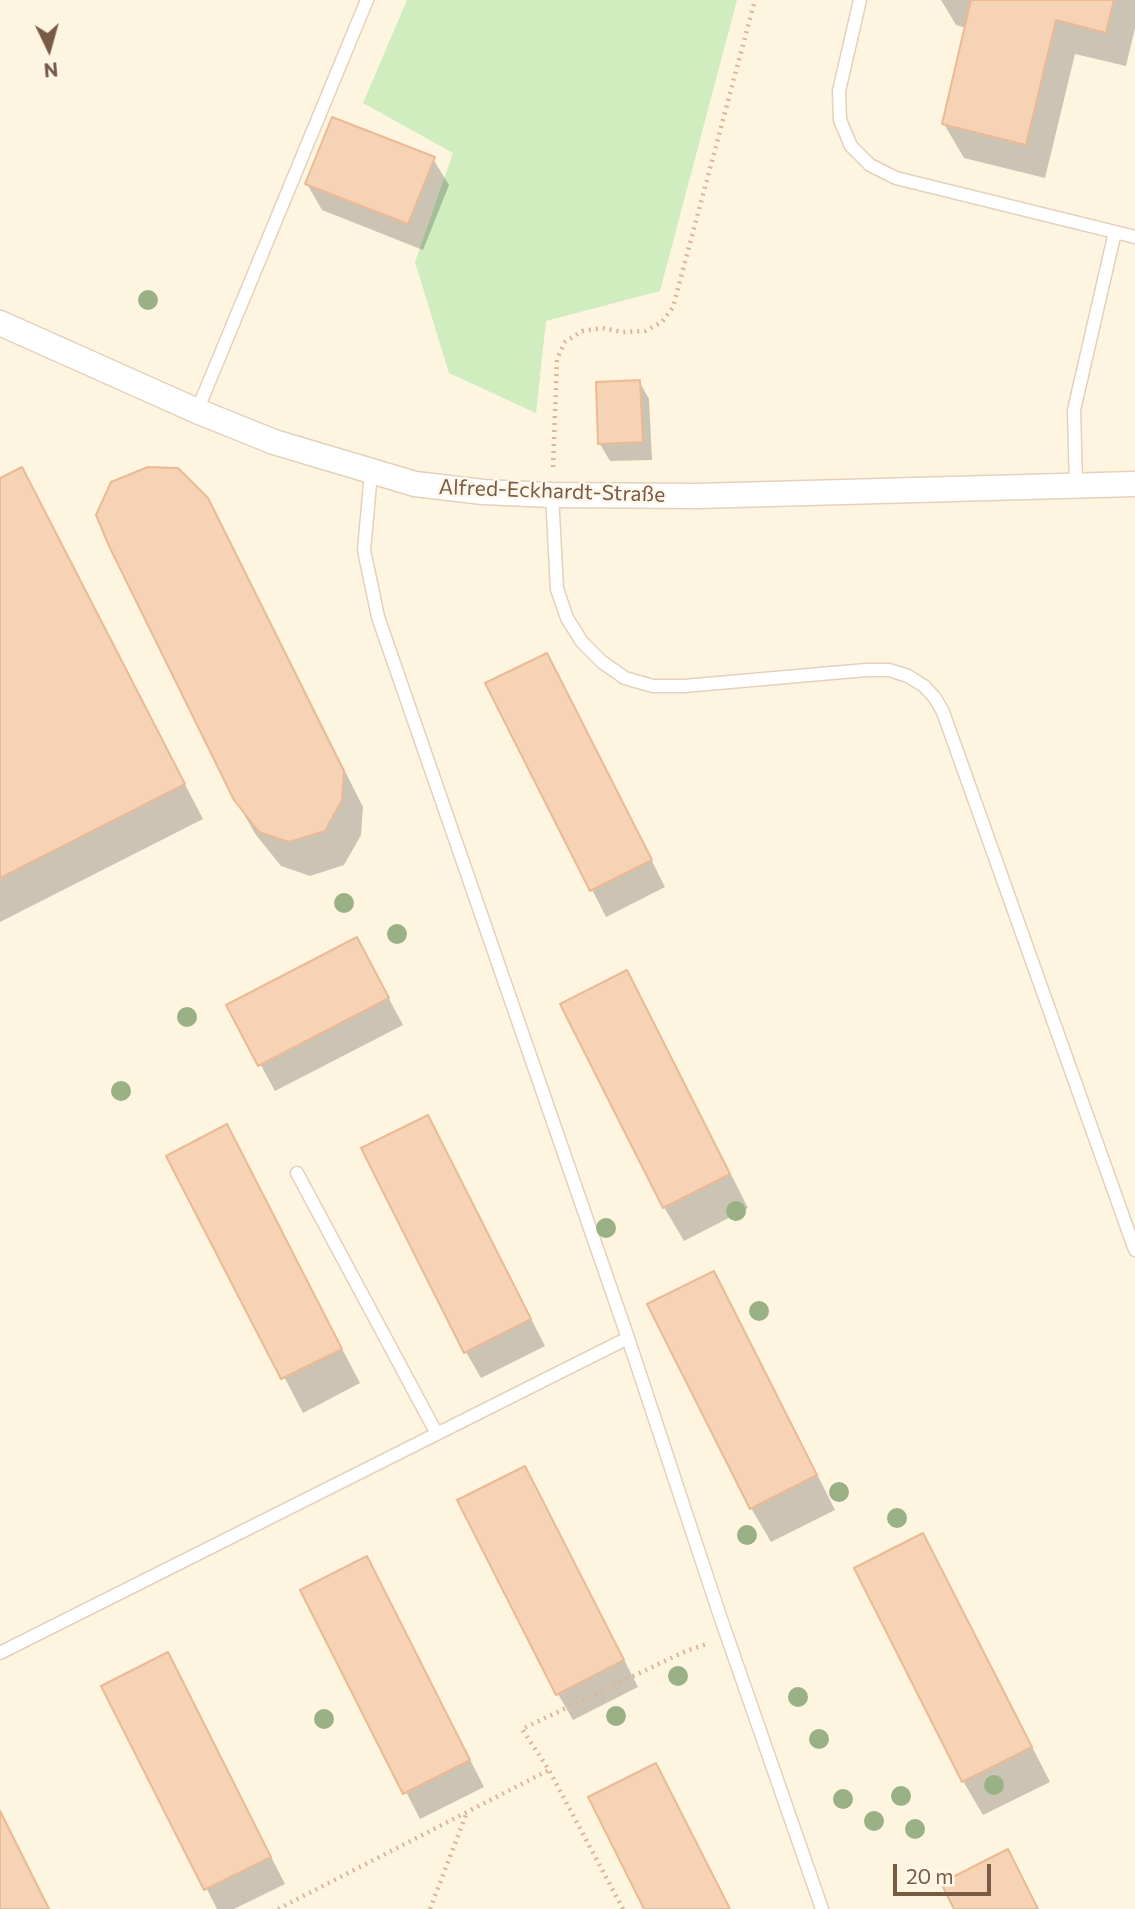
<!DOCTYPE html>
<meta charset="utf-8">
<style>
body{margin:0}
#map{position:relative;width:1135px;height:1909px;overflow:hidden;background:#fef5e1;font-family:Commissioner,sans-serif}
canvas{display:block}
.north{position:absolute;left:14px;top:14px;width:70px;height:70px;-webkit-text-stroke:5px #fff8ea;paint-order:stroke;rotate:175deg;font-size:19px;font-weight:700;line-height:28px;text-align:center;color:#795a45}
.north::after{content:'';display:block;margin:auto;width:24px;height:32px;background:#795a45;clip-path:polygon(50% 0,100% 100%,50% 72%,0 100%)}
.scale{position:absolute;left:893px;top:1864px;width:98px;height:32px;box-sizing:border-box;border:4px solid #795a45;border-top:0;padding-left:9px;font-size:21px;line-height:24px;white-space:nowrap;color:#795a45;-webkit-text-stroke:5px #fff8ea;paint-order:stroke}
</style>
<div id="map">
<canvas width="1135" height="1909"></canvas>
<div class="north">N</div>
<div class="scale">20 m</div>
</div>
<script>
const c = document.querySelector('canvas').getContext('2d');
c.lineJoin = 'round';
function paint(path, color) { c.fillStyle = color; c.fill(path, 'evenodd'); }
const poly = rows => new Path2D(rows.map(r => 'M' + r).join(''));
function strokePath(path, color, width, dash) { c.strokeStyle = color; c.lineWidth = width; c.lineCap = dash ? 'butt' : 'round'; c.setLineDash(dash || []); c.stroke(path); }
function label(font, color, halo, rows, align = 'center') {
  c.font = font + ' Commissioner,sans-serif'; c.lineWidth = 5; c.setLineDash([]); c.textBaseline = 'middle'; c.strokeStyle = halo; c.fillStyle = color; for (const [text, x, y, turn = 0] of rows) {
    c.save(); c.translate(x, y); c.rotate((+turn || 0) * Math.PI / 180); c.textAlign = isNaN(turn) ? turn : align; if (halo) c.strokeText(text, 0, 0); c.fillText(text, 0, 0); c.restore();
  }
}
const green = poly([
 [407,0,737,0,660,291,546,321,536,413,449,373,415,262,453,153,363,103]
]);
const shadow = poly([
 [941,0,1135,0,1135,28,1126,66,1075,54,1045,178,964,158,944,124,967,28,956,25],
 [433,159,449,185,423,250,322,210,307,184],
 [639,381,649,399,652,460,610,461,600,444],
 [21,469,203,819,0,922,0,480],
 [206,500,227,535,363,807,361,835,344,865,310,876,281,866,256,835,235,799],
 [561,681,665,887,606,917,487,684],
 [371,965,403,1025,275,1091,228,1005],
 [626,972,646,1006,748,1208,684,1241,664,1207],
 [428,1117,545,1346,481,1378,466,1352],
 [226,1127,360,1383,303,1413,169,1156],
 [713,1273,733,1307,835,1510,771,1542,751,1508],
 [540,1495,638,1687,573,1720,558,1694],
 [923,1535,942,1570,1050,1782,983,1815,963,1781],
 [367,1558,484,1787,420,1819,303,1591],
 [168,1655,285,1884,234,1909,217,1909,104,1687],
 [0,1809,50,1909,0,1909],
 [1007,1852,1039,1909,956,1909]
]);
const building = poly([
 [971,0,1114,0,1106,33,1056,20,1026,145,942,124,971,0],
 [332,117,435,157,408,224,305,184,332,117],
 [640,380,643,442,598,444,596,382,640,380],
 [22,467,185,784,0,878,0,478,22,467],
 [148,467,178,468,208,498,344,771,342,800,325,831,289,842,259,832,234,800,109,546,96,515,111,482,148,467],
 [547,653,652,860,590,891,485,683,547,653],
 [357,937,389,998,258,1066,226,1005,357,937],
 [627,970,730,1174,663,1208,560,1004,627,970],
 [428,1115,531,1319,464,1353,361,1148,428,1115],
 [227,1124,342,1349,281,1379,166,1156,227,1124],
 [714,1271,817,1475,750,1509,647,1304,714,1271],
 [525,1466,624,1660,556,1695,457,1500,525,1466],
 [923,1533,1032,1747,962,1782,854,1568,923,1533],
 [367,1556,470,1760,403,1794,300,1590,367,1556],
 [168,1652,271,1857,204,1890,101,1686,168,1652],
 [656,1763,730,1909,644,1909,588,1797,656,1763],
 [0,1811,49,1909,0,1909,0,1811],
 [1008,1849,1038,1909,954,1909,941,1883,1008,1849]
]);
const path = poly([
 [553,467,557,359,565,342,582,331,602,328,623,332,645,331,662,322,673,307,755,0],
 [278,1909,549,1770],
 [430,1909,467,1812],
 [623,1909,549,1770,522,1729,686,1651,707,1644]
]);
const service = poly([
 [860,0,839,91,840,120,851,146,870,165,896,178,1135,237],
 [197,411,367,0],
 [371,473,364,550,378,617,628,1338,720,1616,822,1909],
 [1076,486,1074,410,1115,232],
 [552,495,557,589,567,618,582,642,602,662,625,678,653,686,684,686,866,670,889,670,908,676,924,686,935,698,943,712,1135,1250],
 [297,1173,437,1434],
 [0,1653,628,1338]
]);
const minor = poly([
 [0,323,197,411,274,442,415,484,483,492,552,495,697,496,1135,484]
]);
const trees = [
 [148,300],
 [344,903],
 [397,934],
 [187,1017],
 [121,1091],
 [736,1211],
 [606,1228],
 [759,1311],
 [839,1492],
 [897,1518],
 [747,1535],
 [678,1676],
 [798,1697],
 [616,1716],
 [324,1719],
 [819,1739],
 [994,1785],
 [901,1796],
 [843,1799],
 [874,1821],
 [915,1829]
];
const streetNames = [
 ["Alfred-Eckhardt-Straße",552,491,2]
];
paint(green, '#cfedbf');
paint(shadow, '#0003');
paint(building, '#f7d3b6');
strokePath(building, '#ebba95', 2);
strokePath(service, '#e4d1bc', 15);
strokePath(minor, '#e4d1bc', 27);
strokePath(path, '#dcb699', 4.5, [2, 5]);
strokePath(service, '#fff', 12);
strokePath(minor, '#fff', 24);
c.fillStyle = '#9ab185';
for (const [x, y] of trees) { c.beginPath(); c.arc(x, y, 10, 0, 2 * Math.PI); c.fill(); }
label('21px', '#795a45', '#fff8ea', streetNames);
</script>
